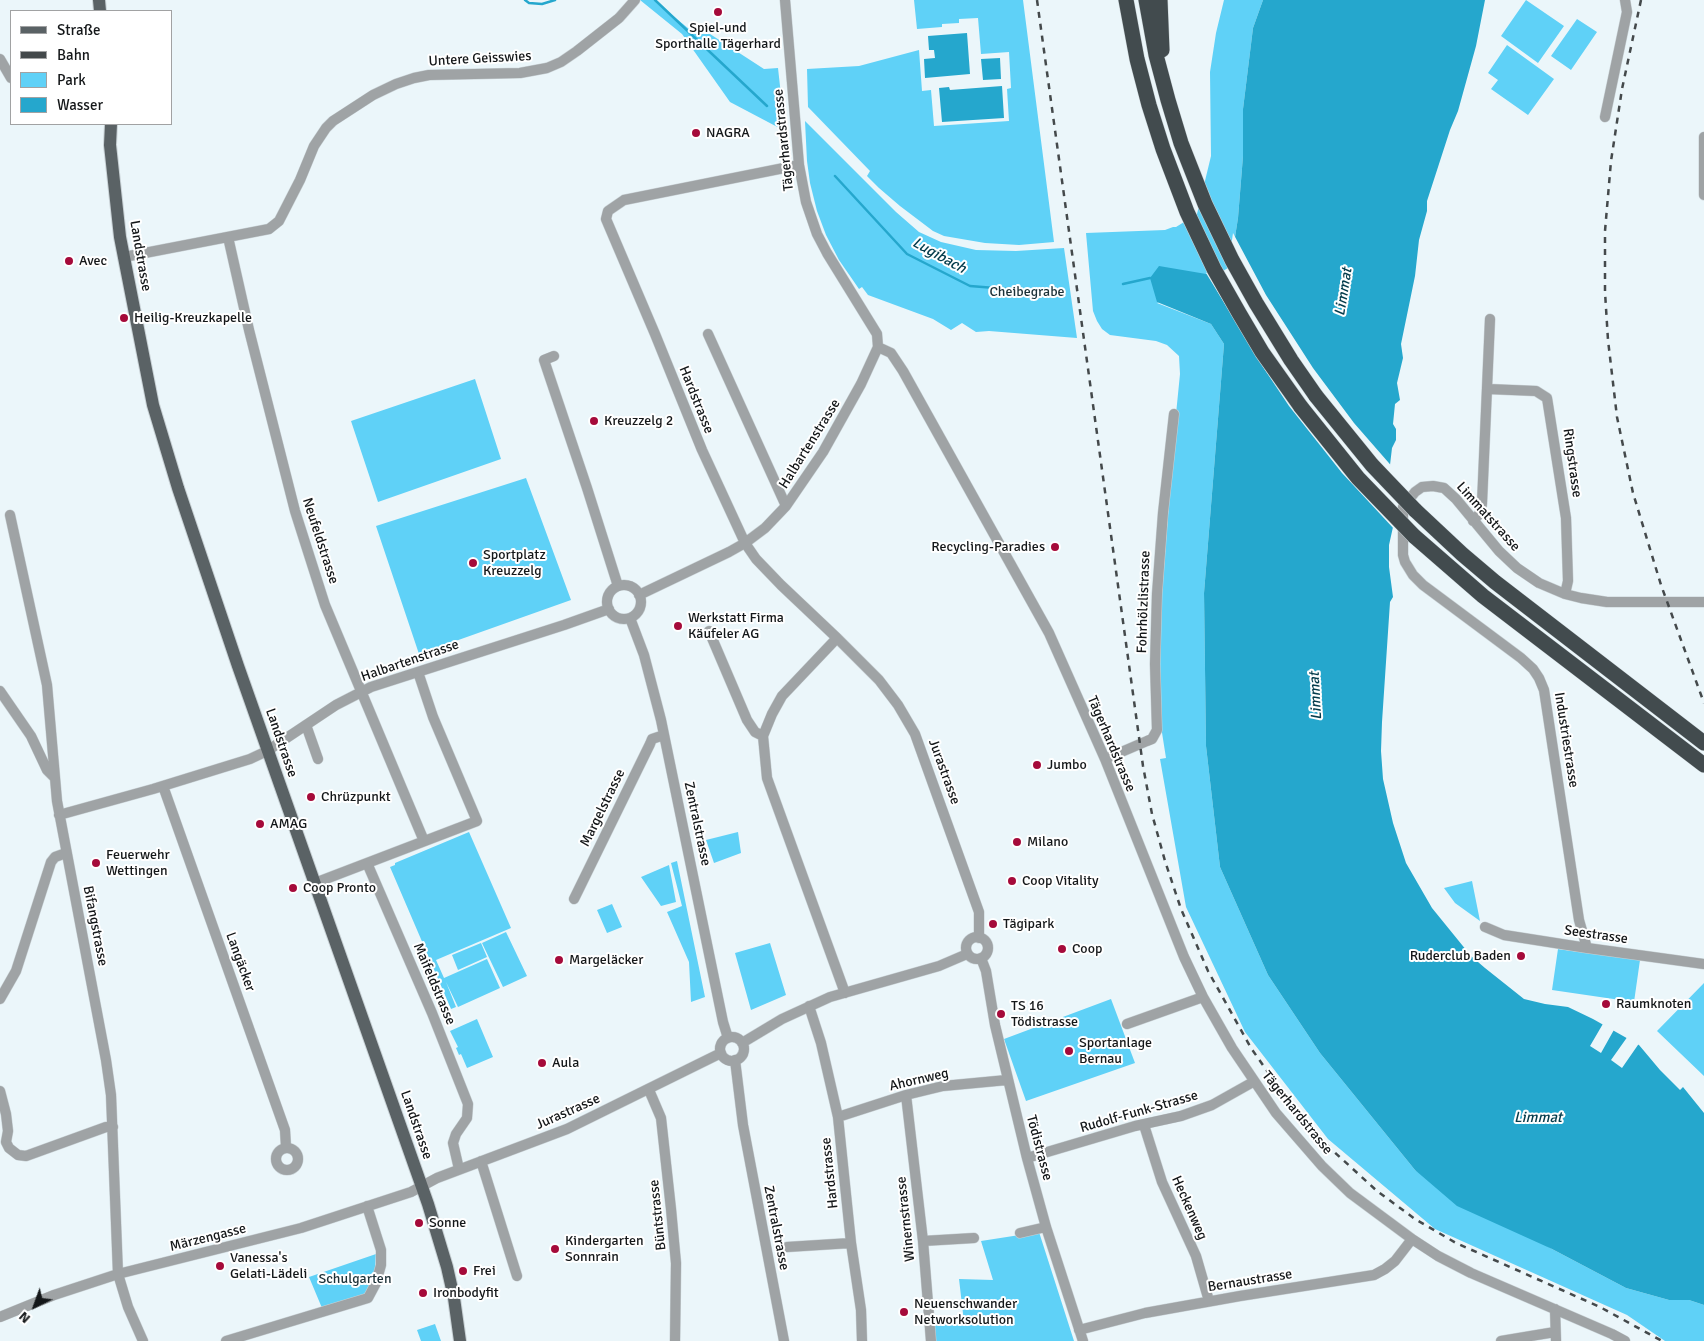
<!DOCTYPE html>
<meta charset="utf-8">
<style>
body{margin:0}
#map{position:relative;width:1704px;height:1341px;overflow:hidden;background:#ebf6fa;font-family:Signika,sans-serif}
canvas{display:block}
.legend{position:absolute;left:10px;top:10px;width:162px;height:115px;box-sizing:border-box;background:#fff;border:1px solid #a1a2a3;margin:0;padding:6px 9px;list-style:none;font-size:15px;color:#141719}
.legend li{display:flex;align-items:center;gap:10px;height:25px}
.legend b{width:25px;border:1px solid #a1a2a3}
.north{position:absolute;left:10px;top:1281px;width:50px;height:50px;-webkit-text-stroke:4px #fff;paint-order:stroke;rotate:222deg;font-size:14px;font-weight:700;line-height:20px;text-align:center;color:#141719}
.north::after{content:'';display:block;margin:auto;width:18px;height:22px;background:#141719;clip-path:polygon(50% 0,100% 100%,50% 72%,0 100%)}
</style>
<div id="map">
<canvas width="1704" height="1341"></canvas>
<ul class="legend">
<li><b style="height:6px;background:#5a6265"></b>Straße</li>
<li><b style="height:6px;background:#44494b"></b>Bahn</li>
<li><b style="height:14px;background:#5fd1f7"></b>Park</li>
<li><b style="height:14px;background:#25a7cd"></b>Wasser</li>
</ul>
<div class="north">N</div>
</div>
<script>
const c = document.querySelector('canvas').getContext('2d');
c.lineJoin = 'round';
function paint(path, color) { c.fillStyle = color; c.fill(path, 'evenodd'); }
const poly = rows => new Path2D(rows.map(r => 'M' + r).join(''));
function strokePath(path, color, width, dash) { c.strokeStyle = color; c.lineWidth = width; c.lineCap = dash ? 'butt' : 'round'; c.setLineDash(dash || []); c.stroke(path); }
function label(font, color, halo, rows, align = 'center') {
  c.font = font + ' Signika,sans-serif'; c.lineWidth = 4; c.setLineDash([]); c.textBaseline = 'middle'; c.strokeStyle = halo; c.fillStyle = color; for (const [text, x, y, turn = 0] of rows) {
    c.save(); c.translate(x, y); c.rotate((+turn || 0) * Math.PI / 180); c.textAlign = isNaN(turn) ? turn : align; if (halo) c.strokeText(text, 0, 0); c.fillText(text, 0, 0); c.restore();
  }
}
const green = poly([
 [640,0,654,0,695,34,710,34,764,69,778,68,785,131,730,102,682,34],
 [914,0,1023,0,1054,242,1019,245,985,243,944,236,933,231,900,206,879,188,867,176,870,171,808,107,807,69,859,66,919,50,922,91,931,90,934,126,1009,121,1007,89,1011,88,1009,52,981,54,978,18,959,19,959,23,942,24,942,27,917,29],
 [1224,0,1263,0,1253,28,1243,109,1243,156,1238,218,1230,269,1157,303,1211,324,1224,344,1204,593,1206,746,1220,867,1268,975,1320,1053,1415,1170,1552,1249,1626,1288,1669,1300,1689,1300,1704,1305,1704,1341,1665,1341,1627,1315,1435,1229,1328,1139,1245,1032,1186,907,1160,759,1166,758,1160,720,1159,667,1160,618,1175,424,1180,374,1179,356,1167,345,1156,341,1110,335,1102,329,1097,321,1093,311,1086,233,1165,230,1173,227,1176,227,1197,214,1211,156,1210,72,1216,33],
 [1526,0,1564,26,1538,63,1501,36],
 [1577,19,1597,32,1571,70,1551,56],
 [1507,45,1554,79,1528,115,1491,89,1498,80,1488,73],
 [805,121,896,212,919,232,941,242,976,250,1016,251,1064,248,1077,338,989,331,976,332,962,323,951,330,933,319,868,295,862,287,859,289,839,260,826,235,817,211,810,183,807,161],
 [475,379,501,459,378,502,351,421],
 [526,478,571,600,419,654,376,526],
 [469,832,511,928,436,960,444,978,487,959,500,988,458,1007,446,982,456,1007,451,1009,390,867,395,865,395,863],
 [738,832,741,853,714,863,706,840],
 [677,861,705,997,691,1002,689,962,667,912,682,906,671,863],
 [669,865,676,902,661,906,641,877],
 [1472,881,1480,921,1455,903,1444,888],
 [612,904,622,927,607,933,597,910],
 [506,932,527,976,503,987,482,943],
 [481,943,487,957,458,970,452,955],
 [770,943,786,995,751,1010,735,953],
 [1558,949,1640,960,1634,1002,1552,990],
 [1704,983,1704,1076,1657,1031],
 [1111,999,1135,1063,1026,1101,1004,1039],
 [477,1019,493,1057,467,1068,461,1054,459,1055,456,1048,458,1047,450,1031],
 [1039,1232,1074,1341,934,1341,932,1325,964,1322,959,1279,993,1280,981,1241],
 [376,1254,375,1274,366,1294,322,1308,309,1277],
 [435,1324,441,1341,421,1341,417,1330]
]);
const water = poly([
 [1263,0,1485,0,1476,46,1458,111,1450,130,1427,201,1427,211,1419,240,1415,276,1401,344,1403,358,1397,383,1400,400,1395,404,1393,424,1396,429,1396,440,1392,448,1390,465,1394,476,1393,527,1389,545,1389,567,1393,597,1390,602,1382,722,1381,751,1383,779,1393,823,1406,863,1432,908,1471,956,1485,968,1524,999,1545,1004,1568,1007,1593,1019,1639,1045,1660,1070,1680,1090,1683,1087,1704,1113,1704,1305,1689,1300,1669,1300,1626,1288,1552,1249,1457,1206,1415,1170,1320,1053,1268,975,1220,867,1206,746,1204,593,1224,344,1211,324,1157,302,1150,278,1159,266,1218,276,1230,269,1238,218,1243,156,1243,109,1253,28],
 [967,33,970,74,925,78,924,59,935,58,934,50,929,50,928,36],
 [1000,58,1001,79,983,80,981,59],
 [1002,86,1004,118,942,122,939,88,949,87,950,90]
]);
const pier = poly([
 [1233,233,1266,295,1313,368,1354,423,1395,470,1396,476,1394,519,1395,530,1342,473,1289,406,1265,370,1206,273,1208,272,1218,274,1228,268],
 [1604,1022,1615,1028,1601,1053,1590,1046],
 [1628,1036,1640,1042,1622,1068,1611,1060]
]);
const stream = poly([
 [525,0,529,3,542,4,555,0],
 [655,0,767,106],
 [835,176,907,254,970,286,1033,291],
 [1123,284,1150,278]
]);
const minor = poly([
 [0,59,11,78],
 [1605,117,1627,12,1625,0],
 [1704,137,1704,195],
 [799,165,624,200,608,211,606,219,655,334,702,450,745,543,756,559,781,585,837,638,782,696,772,714,763,736,767,778,845,993],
 [228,237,249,330,295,511,325,605,424,841],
 [124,257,269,229,279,221,300,180,314,146,326,128,333,121,373,95,396,84,414,78,429,75,520,73,547,68,561,62,577,51,619,18,635,0],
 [708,334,786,506],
 [878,347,891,353,903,371,1049,633,1105,759,1184,957,1203,997,1232,1048,1276,1113,1322,1166,1350,1193,1412,1239,1438,1256,1471,1273,1612,1334,1625,1341],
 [554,356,544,360,587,488,618,586],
 [1488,389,1536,391,1547,398,1566,518,1568,581,1565,594],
 [10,515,47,685,57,801,106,1060,111,1095,118,1274,128,1307,143,1341],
 [1473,521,1481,512,1482,503,1490,319],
 '607 602a17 17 0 1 1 34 0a17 17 0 1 1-34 0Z',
 [639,595,729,552,745,543,765,528,786,506,823,452,861,384,878,347,877,334,827,253,817,234,806,202,799,165,785,0],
 [630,618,644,655,661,720,723,1022,728,1038],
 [709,631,747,720,755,732,763,736],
 [837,638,879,680,898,705,915,734,979,912,979,938],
 [0,691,31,736,47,770,54,777],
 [306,725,318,759],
 [1105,759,1147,741,1152,739,1157,730,1155,664,1157,594,1163,513,1174,414],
 [163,786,285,1130,286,1147],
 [59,815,153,789,250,759,267,751,336,705,371,687,564,625,609,609],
 [367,863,432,1013,468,1104,467,1118,456,1134,453,1143,459,1169],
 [315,883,477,821,433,717,418,672],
 [574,899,650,744,652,739,664,735],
 [1485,927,1504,935,1587,948,1704,964],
 '966 948a11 11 0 1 1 22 0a11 11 0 1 1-22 0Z',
 [1587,948,1579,920,1544,690,1539,678,1533,669,1521,658,1423,585,1413,575,1405,562,1403,555,1403,507,1415,492,1422,487,1433,486,1444,488,1456,499,1499,551,1517,568,1539,583,1565,594,1581,598,1607,602,1704,602],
 [981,958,986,971,995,1025,1027,1158,1046,1227,1083,1341],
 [0,999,16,971,51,862,55,857,66,853],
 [809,1006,821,1043,838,1117,851,1243,861,1310,862,1341],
 [1127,1024,1203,997],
 '720 1049a12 12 0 1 1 24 0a12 12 0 1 1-24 0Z',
 [742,1043,782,1019,830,997,939,966,967,954],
 [735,1060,743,1125,784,1341],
 [649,1090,661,1118,671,1209,676,1263,675,1341],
 [0,1091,6,1114,8,1131,6,1142,9,1148,18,1155,26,1156,106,1127,113,1127],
 [906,1095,923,1241,931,1341],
 [838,1117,906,1095,943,1086,1007,1080],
 [1144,1125,1162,1182,1196,1256,1209,1301],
 '276 1159a11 11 0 1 1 22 0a11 11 0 1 1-22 0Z',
 [1027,1158,1135,1126,1181,1116,1212,1105,1253,1082],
 [481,1161,517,1276],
 [1020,1233,1046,1227],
 [923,1241,974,1238],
 [787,1247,851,1243],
 [1555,1309,1556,1341],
 [0,1317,54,1295,118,1274,301,1228,411,1192,437,1178,567,1129,721,1053],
 [1079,1330,1145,1313,1240,1296,1374,1275,1385,1269,1395,1261,1412,1239],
 [226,1341,368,1298,376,1283,381,1265,381,1250,367,1206],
 [1501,1341,1555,1332]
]);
const major = poly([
 [99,0,100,11],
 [111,124,110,145,120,237,153,405,178,488,238,666,428,1204,447,1267,454,1298,460,1341]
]);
const highway = poly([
 [1126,0,1137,59,1149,105,1163,149,1187,212,1214,269,1239,313,1262,352,1301,407],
 [1146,0,1156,55,1168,100,1181,143,1205,204,1232,260,1256,303,1291,360,1316,396],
 [1160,0,1162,50],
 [1415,510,1462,554,1495,582,1704,743],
 [1414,536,1483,596,1704,765]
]);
const rail = poly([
 [1037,0,1143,766,1152,814,1165,861,1181,909,1208,971,1251,1048,1279,1088,1307,1123,1331,1149,1377,1191,1415,1219,1456,1243,1600,1307,1662,1341],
 [1641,0,1622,89,1611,161,1605,231,1605,292,1608,340,1617,417,1633,493,1661,585,1704,703]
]);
const highwayBridge = poly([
 [1316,396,1372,465,1415,510],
 [1301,407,1358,478,1414,536]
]);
const markers = [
 [718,12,5,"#a50a3a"],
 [696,133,5,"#a50a3a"],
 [69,261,5,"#a50a3a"],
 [124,318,5,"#a50a3a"],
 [594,421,5,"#a50a3a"],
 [1055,547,5,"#a50a3a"],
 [473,563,5,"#a50a3a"],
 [678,626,5,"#a50a3a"],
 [1037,765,5,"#a50a3a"],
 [311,797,5,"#a50a3a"],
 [260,824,5,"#a50a3a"],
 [1017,842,5,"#a50a3a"],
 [96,863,5,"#a50a3a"],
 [1012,881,5,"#a50a3a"],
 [293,888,5,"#a50a3a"],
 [993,924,5,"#a50a3a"],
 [1062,949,5,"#a50a3a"],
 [1521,956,5,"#a50a3a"],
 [559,960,5,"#a50a3a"],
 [1606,1004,5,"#a50a3a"],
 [1001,1014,5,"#a50a3a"],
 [1069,1051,5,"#a50a3a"],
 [542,1063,5,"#a50a3a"],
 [419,1223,5,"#a50a3a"],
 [555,1249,5,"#a50a3a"],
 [220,1266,5,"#a50a3a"],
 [463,1271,5,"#a50a3a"],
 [423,1293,5,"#a50a3a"],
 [904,1312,5,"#a50a3a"]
];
const poiNames = [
 ["Spiel-und",718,28,"center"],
 ["Sporthalle Tägerhard",718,44,"center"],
 ["NAGRA",706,133],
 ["Avec",79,261],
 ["Heilig-Kreuzkapelle",134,318],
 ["Kreuzzelg 2",604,421],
 ["Recycling-Paradies",1045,547,"right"],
 ["Sportplatz",483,555],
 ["Kreuzzelg",483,571],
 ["Werkstatt Firma",688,618],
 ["Käufeler AG",688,634],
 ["Jumbo",1047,765],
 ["Chrüzpunkt",321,797],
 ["AMAG",270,824],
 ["Milano",1027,842],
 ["Feuerwehr",106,855],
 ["Wettingen",106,871],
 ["Coop Vitality",1022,881],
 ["Coop Pronto",303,888],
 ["Tägipark",1003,924],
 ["Coop",1072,949],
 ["Ruderclub Baden",1511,956,"right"],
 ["Margeläcker",569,960],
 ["Raumknoten",1616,1004],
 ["TS 16",1011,1006],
 ["Tödistrasse",1011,1022],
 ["Sportanlage",1079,1043],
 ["Bernau",1079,1059],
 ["Aula",552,1063],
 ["Sonne",429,1223],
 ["Kindergarten",565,1241],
 ["Sonnrain",565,1257],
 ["Vanessa's",230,1258],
 ["Gelati-Lädeli",230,1274],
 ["Frei",473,1271],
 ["Ironbodyfit",433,1293],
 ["Neuenschwander",914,1304],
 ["Networksolution",914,1320]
];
const streetNames = [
 ["Untere Geisswies",480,59,-3],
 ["Tägerhardstrasse",784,140,-96],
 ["Landstrasse",140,256,80],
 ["Hardstrasse",696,400,68],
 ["Halbartenstrasse",810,444,-58],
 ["Ringstrasse",1572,463,82],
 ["Limmatstrasse",1488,517,48],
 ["Neufeldstrasse",320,541,72],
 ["Fohrhölzlistrasse",1144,602,-88],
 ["Halbartenstrasse",410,661,-19],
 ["Industriestrasse",1566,740,81],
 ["Landstrasse",281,743,71],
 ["Tägerhardstrasse",1111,744,67],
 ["Jurastrasse",944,772,70],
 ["Margelstrasse",603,808,-64],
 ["Zentralstrasse",697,824,78],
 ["Bifangstrasse",95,926,79],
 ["Seestrasse",1596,935,8],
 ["Langäcker",240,962,70],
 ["Maifeldstrasse",434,984,67],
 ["Ahornweg",919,1080,-13],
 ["Jurastrasse",568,1112,-24],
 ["Rudolf-Funk-Strasse",1139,1112,-16],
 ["Tägerhardstrasse",1297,1113,51],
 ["Landstrasse",416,1125,71],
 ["Tödistrasse",1039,1148,75],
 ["Hardstrasse",830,1173,-96],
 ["Heckenweg",1189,1208,66],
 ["Büntstrasse",658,1215,-96],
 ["Winernstrasse",906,1219,-96],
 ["Zentralstrasse",776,1228,79],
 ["Märzengasse",208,1238,-14],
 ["Bernaustrasse",1250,1281,-9]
];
const parkNames = [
 ["Cheibegrabe",1027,292],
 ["Schulgarten",355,1279]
];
const waterNames = [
 ["Lugibach",939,256,29],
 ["Limmat",1344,292,-81],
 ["Limmat",1316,696,-93],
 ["Limmat",1538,1118]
];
paint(green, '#5fd1f7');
paint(water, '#25a7cd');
paint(pier, '#ebf6fa');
strokePath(stream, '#25a7cd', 2.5);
strokePath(minor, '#c9d2d6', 11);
strokePath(major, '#c9d2d6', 14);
strokePath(highway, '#c9d2d6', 16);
strokePath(minor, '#9fa3a5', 10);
strokePath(major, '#5a6265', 12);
strokePath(highway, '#424b4e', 15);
strokePath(rail, '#44494b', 2.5, [6, 6]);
strokePath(highwayBridge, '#c9d2d6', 16, []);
strokePath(highwayBridge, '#424b4e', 15);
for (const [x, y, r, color] of markers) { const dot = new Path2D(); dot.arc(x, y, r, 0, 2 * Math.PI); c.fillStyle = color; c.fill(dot); strokePath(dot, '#fff', 2); }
label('14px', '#141719', '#fff', poiNames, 'left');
label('14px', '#141719', '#fff', streetNames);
label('14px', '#1c3138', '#fff', parkNames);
label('italic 15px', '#043c4c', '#fff', waterNames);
</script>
